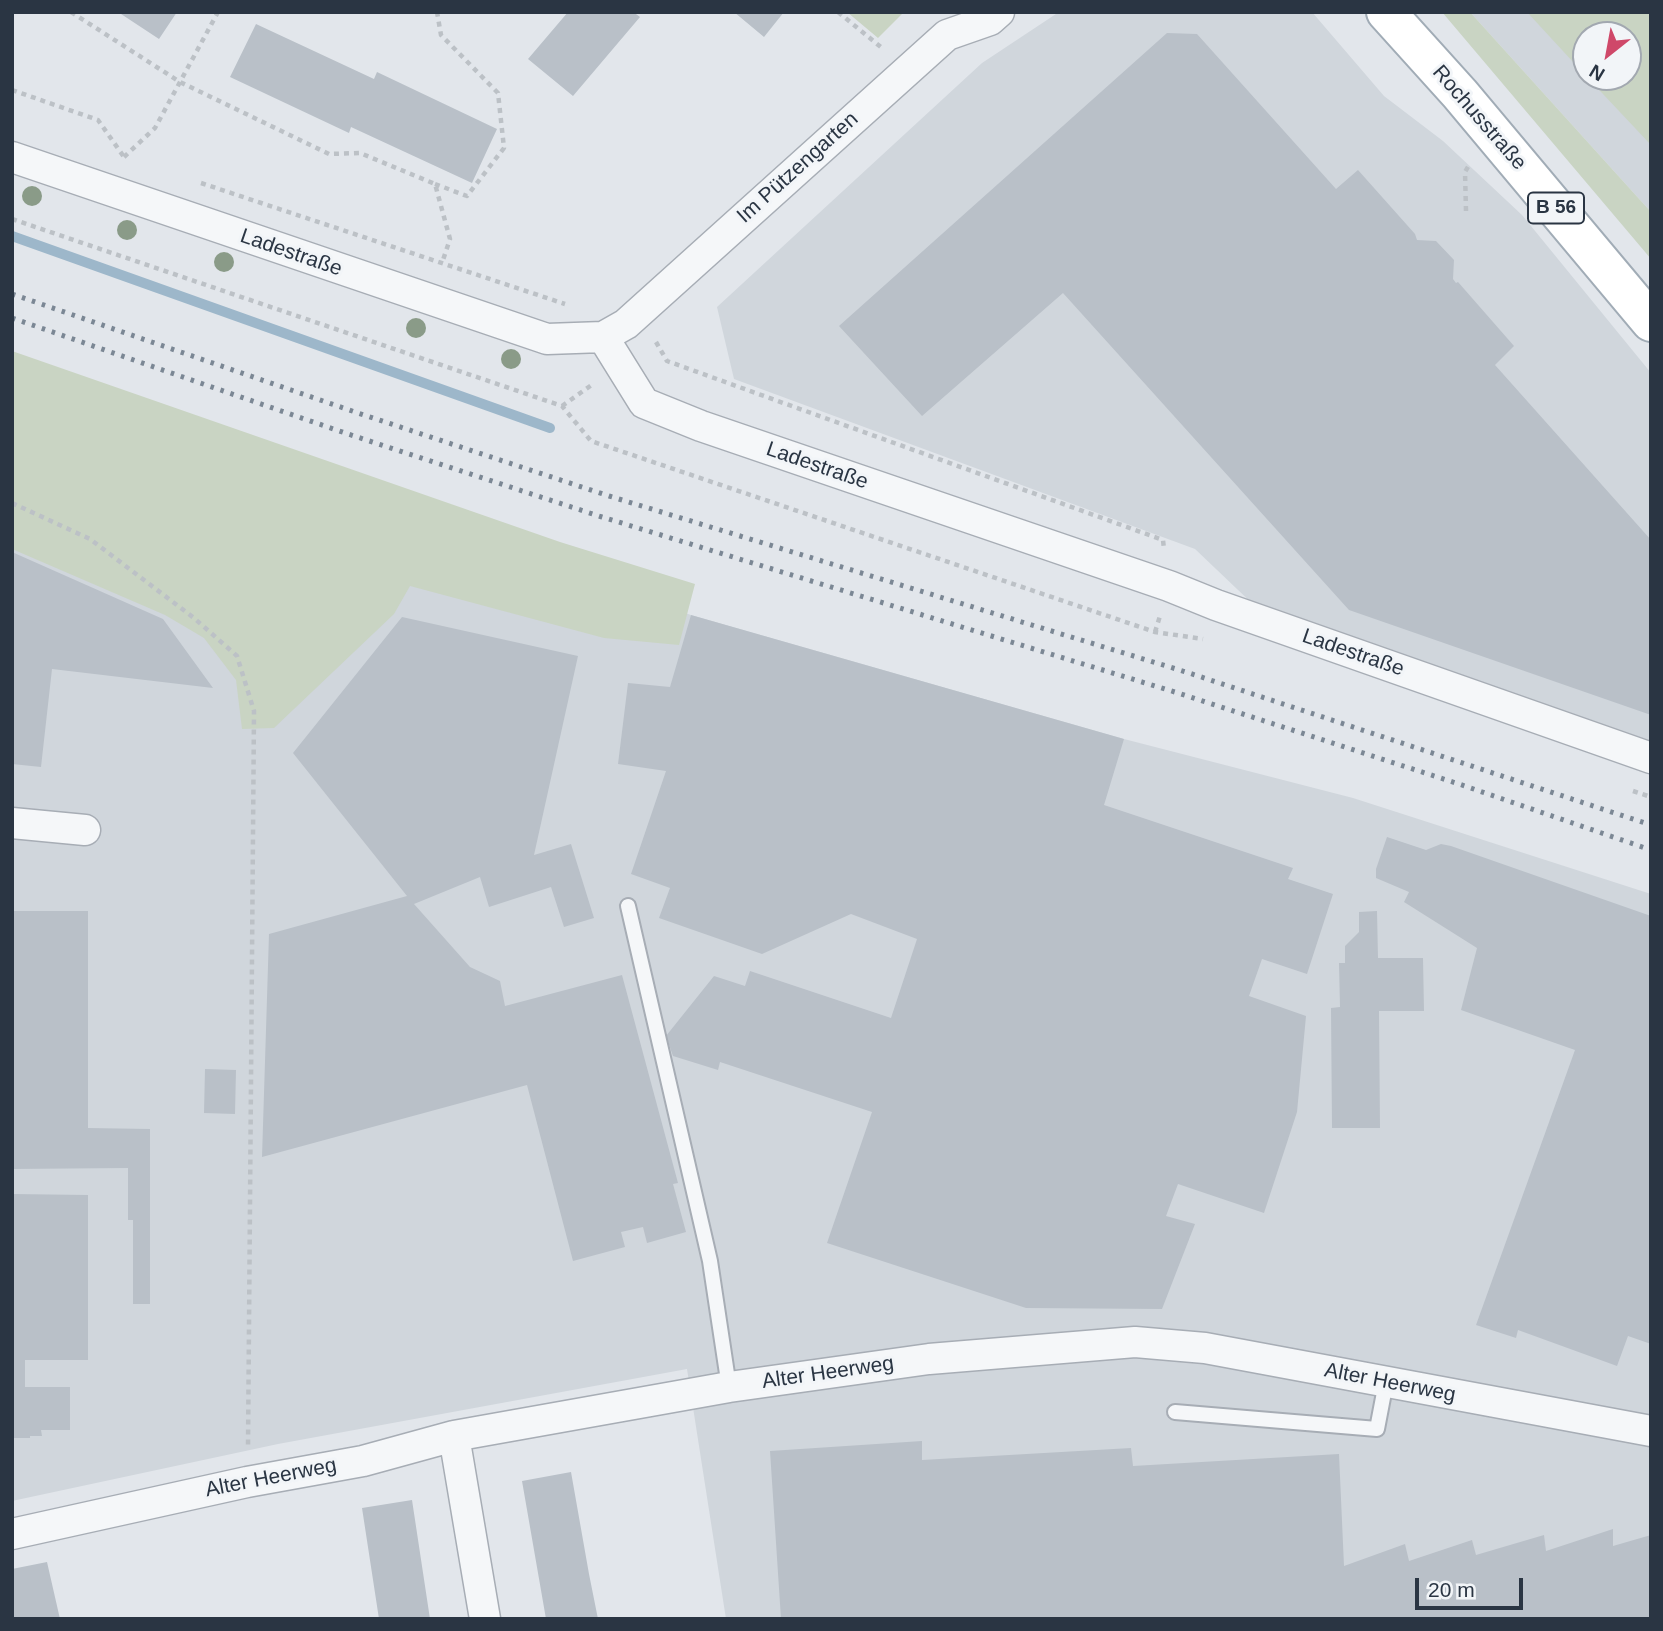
<!DOCTYPE html>
<meta charset="utf-8">
<style>
body{margin:0}
#map{position:relative;width:1663px;height:1631px;overflow:hidden;background:#e2e6eb;font-family:Arial,sans-serif}
canvas{display:block}
.frame{position:absolute;inset:0;border:14px solid #2a3543;pointer-events:none}
.north{position:absolute;left:1572px;top:21px;width:70px;height:70px;box-sizing:border-box;background:#f2f5f8;border:2px solid #a2a8b0;border-radius:50%;rotate:211deg;font-size:19px;font-weight:700;line-height:28px;text-align:center;color:#2a3543}
.north::after{content:'';display:block;margin:auto;width:24px;height:32px;background:#cf4869;clip-path:polygon(50% 0,100% 100%,50% 72%,0 100%)}
.scale{position:absolute;left:1415px;top:1578px;width:108px;height:32px;box-sizing:border-box;border:4px solid #2a3543;border-top:0;padding-left:9px;font-size:21px;line-height:24px;white-space:nowrap;color:#2a3543;-webkit-text-stroke:5px #f2f5f8;paint-order:stroke}
</style>
<div id="map">
<canvas width="1663" height="1631"></canvas>
<div class="frame"></div>
<div class="north">N</div>
<div class="scale">20 m</div>
</div>
<script>
const context = document.querySelector('canvas').getContext('2d');
context.lineJoin = 'round';
function fillPath(path, color) { context.fillStyle = color; context.fill(path, 'evenodd'); }
const toPath = rows => new Path2D(rows.map(r => 'M' + r).join(''));
function stroke(path, color, width, dash) { context.strokeStyle = color; context.lineWidth = width; context.lineCap = dash ? 'butt' : 'round'; context.setLineDash(dash || []); context.stroke(path); }
function drawText(font, color, halo, rows, align = 'center') {
  context.font = font + ' Arial,sans-serif'; context.lineWidth = 6; context.setLineDash([]); context.textBaseline = 'middle'; context.strokeStyle = halo; context.fillStyle = color; for (const [text, x, y, turn = 0] of rows) {
    context.save(); context.translate(x, y); context.rotate((+turn || 0) * Math.PI / 180); context.textAlign = isNaN(turn) ? turn : align; if (halo) context.strokeText(text, 0, 0); context.fillText(text, 0, 0); context.restore();
  }
}
fillPath(toPath([
 [1059,12,1312,12,1384,96,1443,141,1522,215,1651,373,1651,741,1258,609,1195,549,734,379,717,307,982,63],
 [1470,12,1651,12,1651,212],
 [1586,35,1628,35,1628,77,1586,77],
 [12,381,691,615,1124,739,1353,798,1651,894,1651,1619,726,1619,687,1369,278,1444,12,1501]
]), '#d0d6dc');
fillPath(toPath([
 [847,12,904,12,878,38],
 [1442,12,1470,12,1651,212,1651,259],
 [1527,12,1651,12,1651,145,1587,77,1628,77,1628,35,1586,35,1586,76],
 [12,351,560,542,695,584,679,645,604,638,410,586,394,614,274,728,242,729,236,680,204,638,165,615,12,549]
]), '#c9d4c3');
stroke(toPath([
 [12,236,550,428]
]), '#9db7ca', 10);
fillPath(toPath([
 [118,12,177,12,159,39],
 [568,12,637,12,636,14,640,17,573,96,528,59],
 [734,12,784,12,764,37],
 [256,24,374,79,377,72,497,129,472,183,351,127,349,133,230,77],
 [1167,33,1197,34,1336,189,1358,170,1415,234,1417,240,1436,241,1454,260,1453,279,1456,283,1458,282,1514,346,1495,365,1651,540,1651,715,1349,610,1063,293,922,416,839,326],
 [12,552,163,619,213,688,52,669,41,767,12,764],
 [691,615,1124,739,1104,805,1293,868,1288,879,1333,894,1307,974,1262,959,1249,996,1306,1016,1297,1112,1264,1213,1178,1184,1166,1216,1195,1224,1162,1309,1026,1308,827,1243,872,1112,720,1062,718,1070,673,1056,666,1036,714,976,745,986,750,971,891,1018,917,939,851,914,762,954,659,918,670,888,631,874,666,771,618,764,628,683,670,687],
 [402,617,578,656,534,855,571,844,594,918,564,927,551,887,489,907,480,877,414,904,470,967,500,981,505,1006,622,975,678,1183,673,1184,686,1232,647,1243,643,1227,621,1232,625,1247,573,1261,527,1085,262,1157,269,934,407,896,293,753],
 [1387,837,1426,850,1441,844,1451,846,1651,916,1651,1344,1628,1336,1617,1366,1518,1330,1516,1338,1476,1325,1575,1050,1461,1010,1477,948,1404,902,1409,892,1376,878,1376,869],
 [12,911,88,911,88,1128,150,1129,150,1304,133,1304,133,1220,128,1220,128,1168,12,1169],
 [1377,911,1378,958,1423,958,1424,1011,1379,1011,1380,1128,1332,1128,1331,1008,1340,1007,1339,963,1345,963,1345,946,1359,932,1359,912],
 [205,1069,236,1070,235,1114,204,1113],
 [12,1194,88,1195,88,1360,25,1360,25,1387,70,1387,70,1430,41,1430,42,1436,30,1436,30,1438,12,1438],
 [922,1441,922,1460,1131,1448,1133,1466,1339,1454,1344,1566,1405,1544,1409,1561,1472,1540,1476,1555,1544,1535,1546,1551,1613,1529,1613,1546,1651,1535,1651,1619,781,1619,770,1451],
 [571,1472,589,1574,598,1619,546,1619,522,1481],
 [412,1500,430,1619,379,1619,362,1508],
 [47,1562,60,1619,12,1619,12,1599,14,1598,12,1569]
]), '#b9c0c8');
const lane = toPath([
 [628,906,710,1261,729,1387],
 [1175,1412,1377,1429,1386,1382]
]);
const street = toPath([
 [12,157,547,339,603,337,626,324,947,35,990,20,999,12],
 [603,337,644,403,701,426,1169,586,1216,605,1651,758],
 [12,823,85,830],
 [454,1436,485,1619],
 [12,1534,247,1482,363,1461,454,1436,729,1387,929,1359,1135,1342,1205,1348,1651,1431]
]);
const primary = toPath([
 [1386,12,1460,94,1651,322]
]);
stroke(lane, '#a7adb5', 18);
stroke(street, '#a7adb5', 33);
stroke(primary, '#a1acb6', 42);
stroke(toPath([
 [71,12,180,82,329,154,360,153,435,184,450,239,442,263],
 [838,12,882,48],
 [12,90,98,120,124,157,127,158],
 [124,157,155,128,218,12],
 [201,183,565,304],
 [435,184,467,196,504,148,498,93,441,35,437,12],
 [1466,211,1465,172,1469,165],
 [12,219,562,406,591,441,1155,632,1203,639],
 [656,342,667,361,1163,540,1164,549],
 [562,406,593,384],
 [12,503,90,539,194,618,237,656,254,711,248,1449],
 [1155,632,1160,616],
 [1633,791,1651,797]
]), '#bcc1c6', 4.5, [5, 5]);
stroke(lane, '#f5f7f9', 14);
stroke(street, '#f5f7f9', 30);
stroke(primary, '#fff', 38);
stroke(toPath([
 [12,294,358,413,609,496,1186,672,1651,825],
 [12,318,348,434,602,517,1178,693,1459,784,1651,850]
]), '#7b8794', 5, [3.5, 7]);
context.fillStyle = '#8a9b88';
for (const [x, y] of [
 [32,196],
 [127,230],
 [224,262],
 [416,328],
 [511,359]
]) { context.beginPath(); context.arc(x, y, 10, 0, 2 * Math.PI); context.fill(); }
for (const [x, y, w] of [
 [1556,208,56]
]) { const box = new Path2D(); box.roundRect(x - w / 2, y - 15.5, w, 31, 5); context.fillStyle = '#f2f5f8'; context.fill(box); stroke(box, '#2a3543', 2); }
drawText('bold 19px', '#2a3543', null, [
 ["B 56",1556,208]
]);
drawText('21px', '#2a3543', '#f2f5f8', [
 ["Rochusstraße",1479,118,49],
 ["Im Pützengarten",798,168,-42],
 ["Ladestraße",291,253,19],
 ["Ladestraße",817,466,19],
 ["Ladestraße",1353,653,19],
 ["Alter Heerweg",828,1373,-8],
 ["Alter Heerweg",1390,1383,11],
 ["Alter Heerweg",271,1478,-11]
]);
</script>
